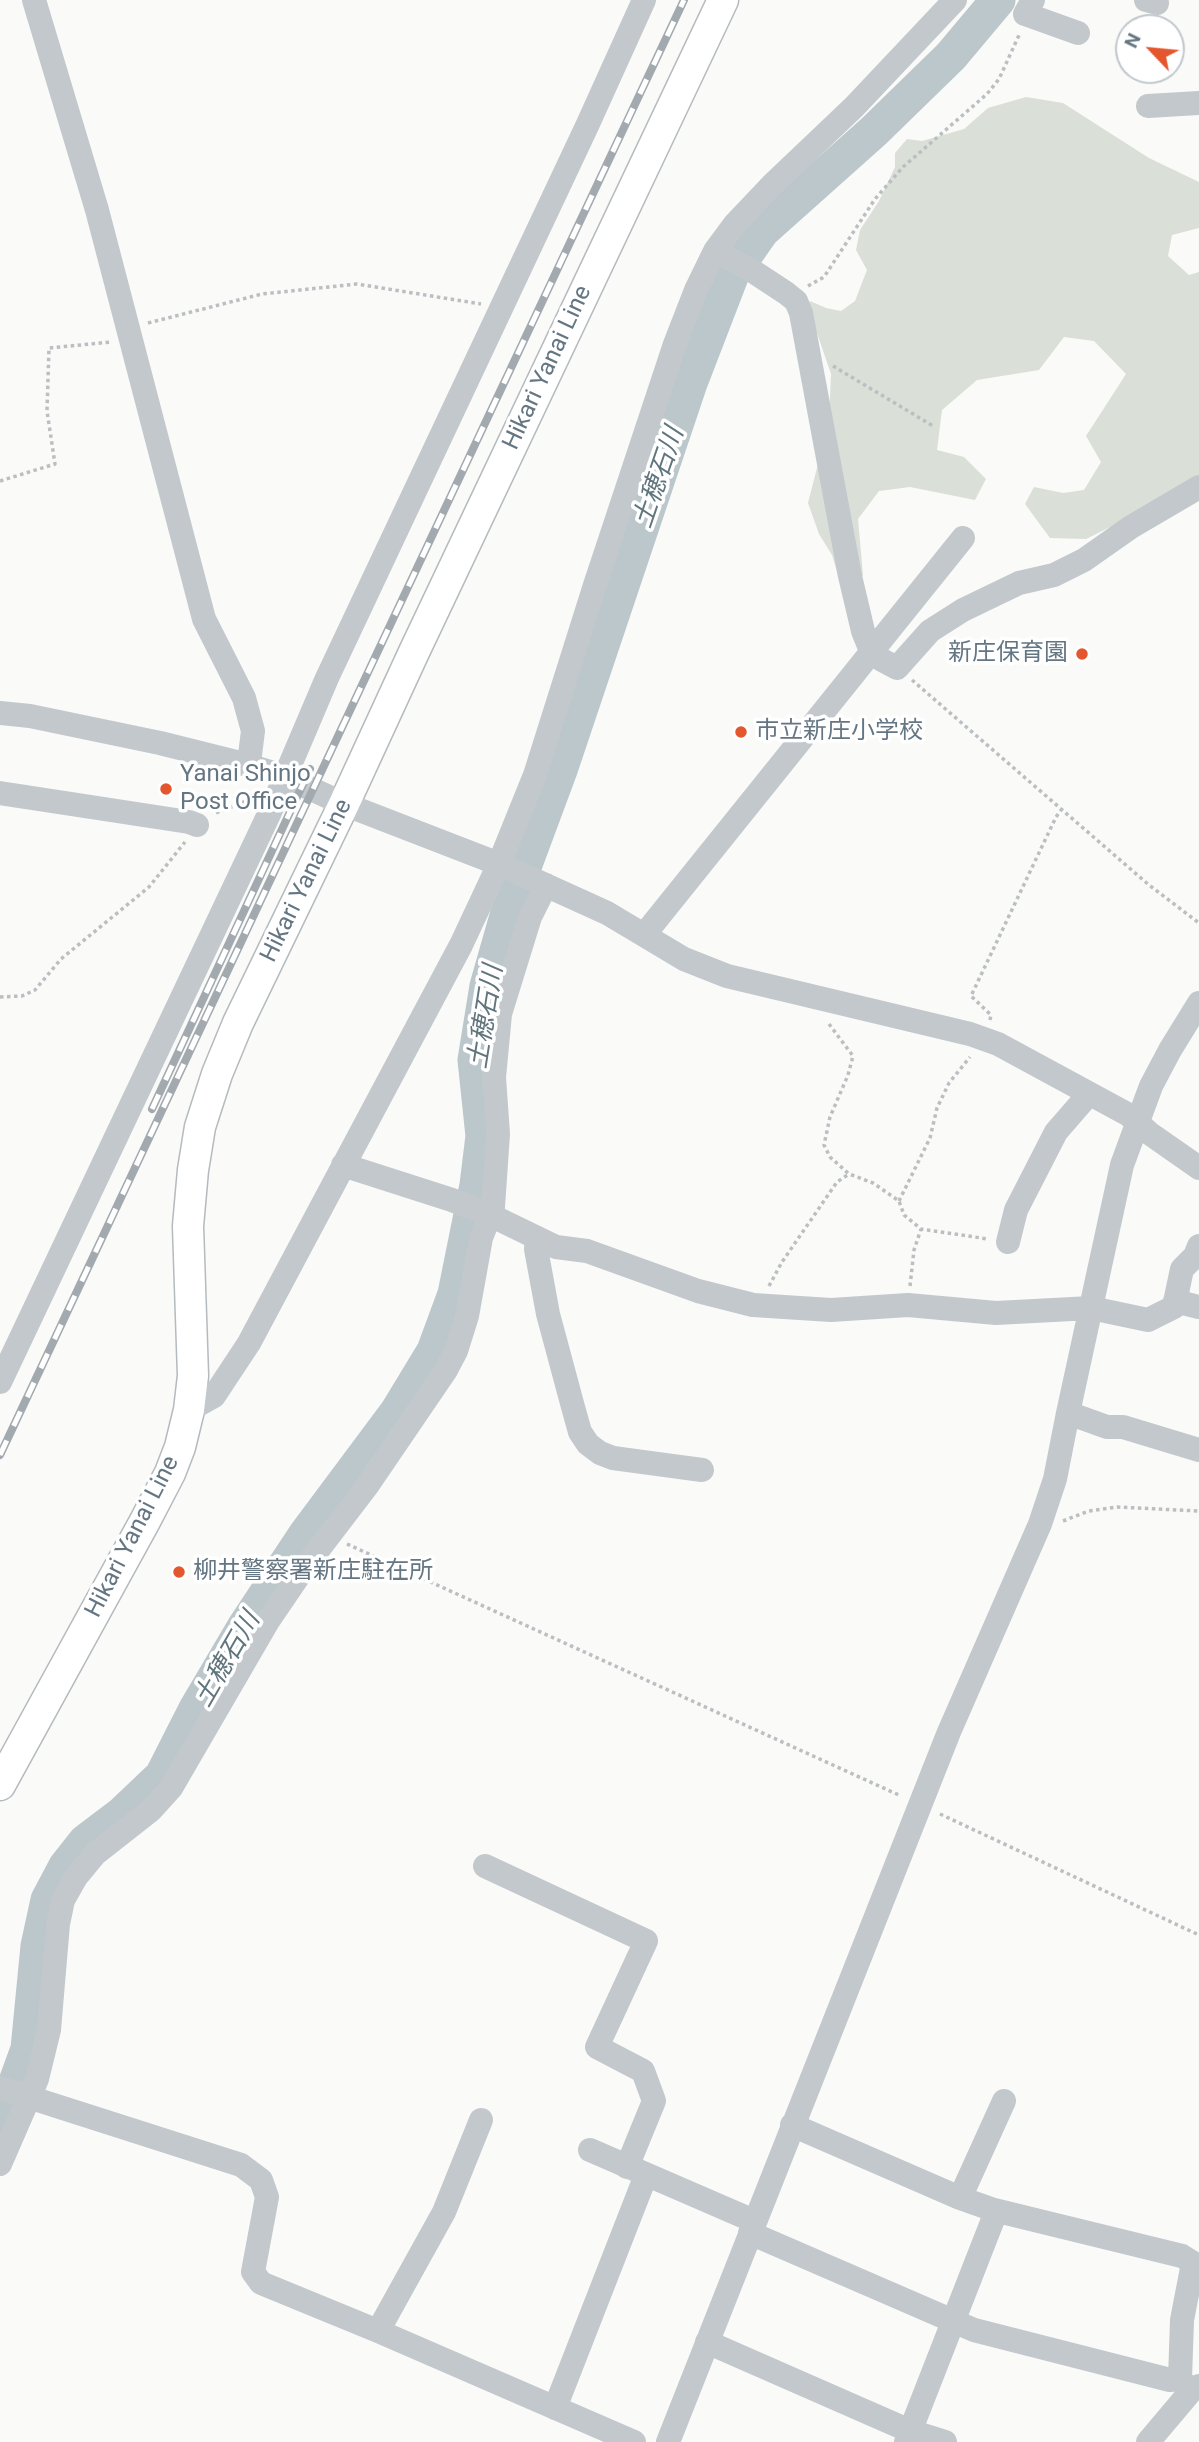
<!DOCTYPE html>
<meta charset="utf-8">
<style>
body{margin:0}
#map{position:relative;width:1199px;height:2442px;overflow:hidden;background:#fafaf8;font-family:Roboto,sans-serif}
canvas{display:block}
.north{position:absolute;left:1115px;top:14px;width:70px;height:70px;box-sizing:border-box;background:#fff;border:2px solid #c1c8cd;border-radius:50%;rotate:296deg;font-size:19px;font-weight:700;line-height:28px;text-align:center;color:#657683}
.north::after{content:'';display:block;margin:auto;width:24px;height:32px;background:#e4572e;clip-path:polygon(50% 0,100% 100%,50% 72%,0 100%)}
</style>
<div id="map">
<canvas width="1199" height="2442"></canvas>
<div class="north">N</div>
</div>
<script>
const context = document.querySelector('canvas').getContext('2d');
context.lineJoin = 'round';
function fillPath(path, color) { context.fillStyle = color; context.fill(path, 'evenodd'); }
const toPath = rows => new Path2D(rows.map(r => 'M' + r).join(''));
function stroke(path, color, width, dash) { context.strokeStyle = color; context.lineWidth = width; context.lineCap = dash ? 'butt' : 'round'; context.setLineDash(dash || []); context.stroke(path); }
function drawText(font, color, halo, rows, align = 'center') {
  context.font = font + ' Roboto,"Noto Sans JP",sans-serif'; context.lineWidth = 7; context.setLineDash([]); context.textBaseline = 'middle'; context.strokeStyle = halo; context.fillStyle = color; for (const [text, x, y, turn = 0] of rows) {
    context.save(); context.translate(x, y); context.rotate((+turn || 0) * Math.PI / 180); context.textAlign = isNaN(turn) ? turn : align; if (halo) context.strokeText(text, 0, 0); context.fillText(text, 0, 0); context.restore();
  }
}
fillPath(toPath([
 [1026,97,1063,103,1149,158,1199,182,1199,228,1172,235,1168,256,1189,275,1199,272,1199,479,1169,498,1086,539,1050,538,1025,504,1034,487,1063,493,1084,490,1101,462,1086,436,1126,374,1094,341,1064,337,1039,370,977,380,942,410,937,450,964,457,986,479,975,500,910,487,879,491,858,519,863,575,850,593,840,582,832,555,819,534,808,503,829,421,831,374,817,333,802,312,810,301,826,308,841,311,855,301,867,270,856,250,860,230,879,201,895,167,895,153,907,139,922,141,964,129,988,108]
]), '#dadfd7');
stroke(toPath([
 [0,2126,28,2049,38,1946,48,1900,66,1866,85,1842,122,1814,162,1776,196,1709,245,1626,306,1534,397,1412,434,1351,455,1294,477,1185,483,1136,475,1060,487,986,511,902,560,770,690,383,732,274,762,231,874,131,951,56,998,0]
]), '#bbc7cb', 35);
const major = toPath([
 [0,1785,145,1521,170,1473,180,1447,189,1410,193,1376,188,1226,193,1170,200,1127,217,1074,238,1023,344,804,414,652,723,0]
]);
stroke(major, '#b5babe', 33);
stroke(toPath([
 [808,286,824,277,875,199,903,167,987,94,999,79,1020,33],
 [148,323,262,294,357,284,481,304],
 [833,366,933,426],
 [0,481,55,464,47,411,49,348,111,342],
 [912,680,1149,885,1199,923],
 [216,813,251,799],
 [0,997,22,996,35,990,61,959,149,887,185,842],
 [990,1020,991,1015,971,996,1056,817,1062,809],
 [829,1024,853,1056,848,1075,830,1117,824,1145,830,1157,849,1174,873,1183,899,1201,904,1215,921,1229,988,1239],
 [899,1201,930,1138,937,1108,949,1083,970,1057],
 [769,1286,782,1262,837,1182,849,1174],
 [910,1286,914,1250,921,1229],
 [1063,1521,1089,1511,1117,1507,1199,1511],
 [347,1544,901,1796],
 [940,1814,1199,1935]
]), '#bbbfc2', 3.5, [3.5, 3.5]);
stroke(toPath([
 [34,0,97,210,204,619,244,698,253,731,250,755,244,764],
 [1033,0,1025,14,1078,33],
 [1146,0,1157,3],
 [1148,106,1199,103],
 [715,251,751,270,786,293,796,301,801,313,850,576,863,631,871,651,882,660,897,668,930,631,963,610,1019,583,1054,575,1084,560,1131,527,1199,487],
 [0,713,30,716,160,743,244,764,283,776,344,804,499,864,607,913,684,959,727,976,970,1034,998,1044,1129,1115,1149,1133,1199,1168],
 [0,793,189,822,197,825],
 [644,935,963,538],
 [343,1165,452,1200,490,1215,556,1247,587,1251,698,1291,753,1305,831,1310,908,1305,996,1313,1091,1308,1148,1320,1174,1307,1182,1269,1195,1256,1199,1246],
 [537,1239,536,1249,548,1314,573,1407,580,1432,588,1444,600,1453,613,1458,702,1470],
 [1008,1242,1016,1210,1056,1132,1089,1094],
 [1175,1301,1199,1307],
 [0,1382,270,812,327,678,587,126,644,0],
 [189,1410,214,1396,249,1343,461,945,499,864,535,775,595,585,675,344,696,290,715,251,735,224,772,185,854,107,955,0],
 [1068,1413,1107,1427,1123,1427,1199,1450],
 [485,1866,646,1941,597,2047,643,2071,654,2101,627,2167],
 [0,2088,241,2165,261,2180,267,2197,253,2272,261,2283,378,2331,634,2442],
 [792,2125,960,2198,994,2210,1182,2256,1193,2263,1182,2320,1180,2379,1191,2391],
 [590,2150,754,2221],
 [0,2164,37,2079,49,2030,58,1924,63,1900,76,1877,95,1854,151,1810,171,1788,268,1621,302,1571,367,1486,446,1370,456,1351,467,1316,481,1238,493,1207,498,1134,494,1077,500,1014,530,917,546,885],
 [960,2198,1004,2101],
 [750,2233,974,2330,1170,2380,1180,2379],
 [378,2331,444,2212,481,2120],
 [707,2342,910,2431,945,2442],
 [555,2408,646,2175],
 [668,2442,949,1732,1040,1524,1055,1479,1068,1413,1122,1165,1151,1086,1170,1050,1199,1003],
 [906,2442,992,2222,994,2210],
 [1148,2442,1191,2391,1199,2386]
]), '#c3c8cc', 24);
stroke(major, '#fff', 30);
const rail = toPath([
 [152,1109,310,769],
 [0,1455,684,0]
]);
stroke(rail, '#a2aab0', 8);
stroke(rail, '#fff', 5, [16]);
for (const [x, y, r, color] of [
 [1082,654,7,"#e4572e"],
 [741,732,7,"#e4572e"],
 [166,789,7,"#e4572e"],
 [179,1572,7,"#e4572e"]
]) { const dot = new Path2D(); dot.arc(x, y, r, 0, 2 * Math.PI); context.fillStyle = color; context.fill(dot); stroke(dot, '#fff', 2.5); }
drawText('24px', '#657683', '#fff', [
 ["Hikari Yanai Line",548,368,-65],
 ["Hikari Yanai Line",307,881,-64],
 ["Hikari Yanai Line",133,1537,-63]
]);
drawText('24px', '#657683', '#fff', [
 ["新庄保育園",1068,654,"right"],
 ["市立新庄小学校",755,732],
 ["Yanai Shinjo",180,775],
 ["Post Office",180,803],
 ["柳井警察署新庄駐在所",193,1572]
], 'left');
drawText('italic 26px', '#60757c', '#fff', [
 ["土穂石川",660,478,-71],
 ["土穂石川",487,1017,-81],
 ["土穂石川",228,1660,-60]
]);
</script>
